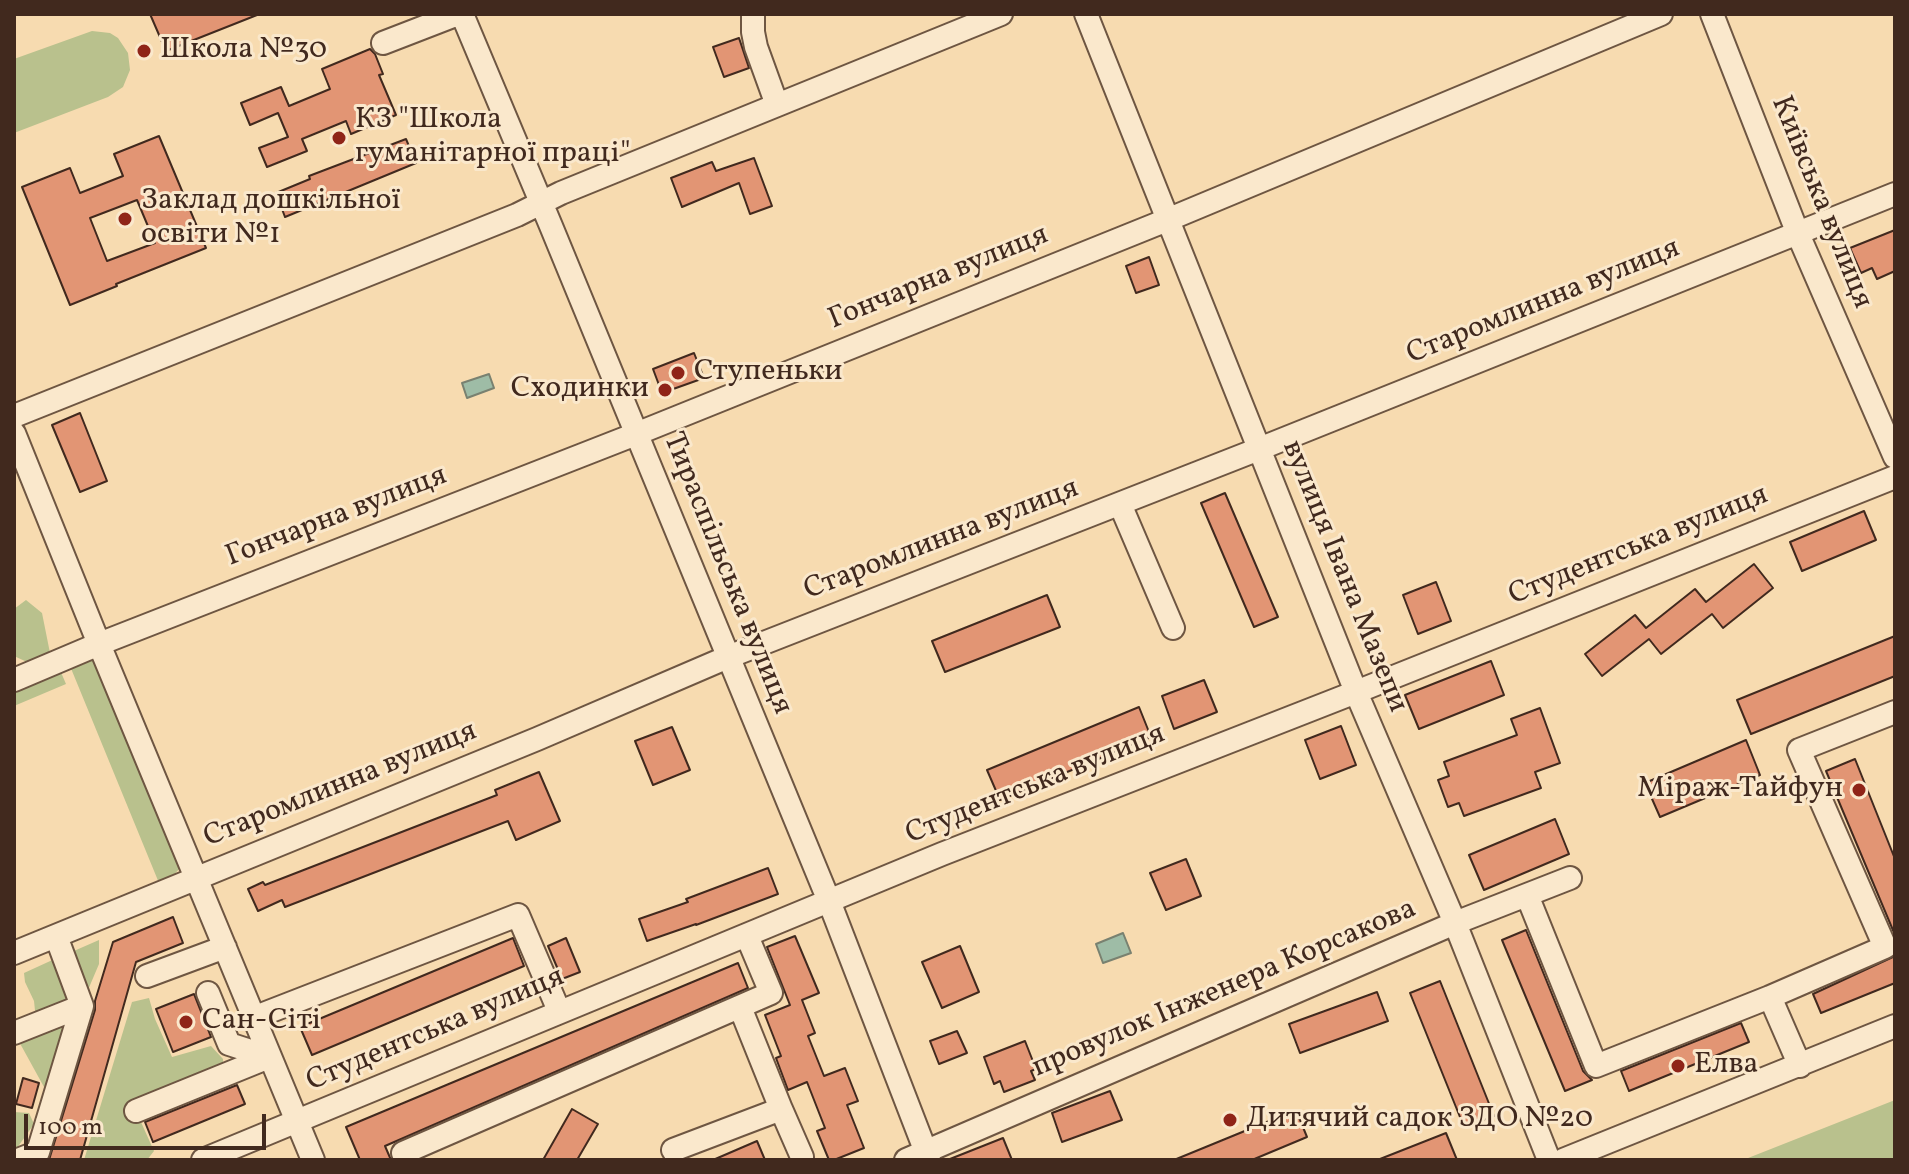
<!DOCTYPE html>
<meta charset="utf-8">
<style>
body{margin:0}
#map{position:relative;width:1909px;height:1174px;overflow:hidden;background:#f7dbb0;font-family:Vollkorn,serif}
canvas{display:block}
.frame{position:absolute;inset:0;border:16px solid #41291e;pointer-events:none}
.scale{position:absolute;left:24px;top:1114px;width:242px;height:36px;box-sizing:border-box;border:4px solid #41291e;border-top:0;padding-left:10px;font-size:24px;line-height:28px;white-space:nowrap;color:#41291e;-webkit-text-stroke:6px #fae8cc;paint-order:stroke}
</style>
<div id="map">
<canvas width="1909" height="1174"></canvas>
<div class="frame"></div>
<div class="scale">100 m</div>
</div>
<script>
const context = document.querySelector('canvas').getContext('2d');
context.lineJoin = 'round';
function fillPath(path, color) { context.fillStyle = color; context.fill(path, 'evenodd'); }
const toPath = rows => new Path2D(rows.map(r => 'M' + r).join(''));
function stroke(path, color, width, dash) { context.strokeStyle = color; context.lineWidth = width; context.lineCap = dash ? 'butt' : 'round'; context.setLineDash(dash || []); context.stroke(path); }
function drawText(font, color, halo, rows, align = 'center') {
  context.font = font + ' Vollkorn,serif'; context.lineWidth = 6; context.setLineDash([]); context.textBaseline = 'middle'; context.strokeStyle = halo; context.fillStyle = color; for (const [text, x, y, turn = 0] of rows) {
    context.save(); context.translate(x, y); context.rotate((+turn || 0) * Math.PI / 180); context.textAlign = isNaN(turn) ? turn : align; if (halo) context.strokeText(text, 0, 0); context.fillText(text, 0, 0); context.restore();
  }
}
fillPath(toPath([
 [92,31,110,33,118,38,128,53,130,70,123,87,108,97,14,133,14,59],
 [26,600,42,613,50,653,27,662,14,656,14,609],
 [95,658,181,862,179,869,173,876,159,883,70,666],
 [60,670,66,684,14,706,14,690],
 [99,940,99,964,85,997,67,954],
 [59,957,73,1000,36,1020,34,1001,25,982,24,973],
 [149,998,155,1019,172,1057,211,1046,223,1059,223,1072,136,1111,154,1151,147,1160,84,1160,132,1002],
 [61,1019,69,1033,53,1077,44,1087,17,1038],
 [1895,1100,1895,1160,1743,1160],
 [14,1112,29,1113,34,1124,17,1148,14,1148]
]), '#b9c18d');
const water = toPath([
 [489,374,494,388,467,398,462,383,489,374],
 [1123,933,1131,953,1103,963,1096,944,1123,933]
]);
fillPath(water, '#9ebca6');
stroke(water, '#798170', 2);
const building = toPath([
 [150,14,257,14,257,15,166,51,150,14],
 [739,38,749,68,724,77,713,47,739,38],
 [370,49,375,54,383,74,379,75,396,115,351,134,346,121,302,139,307,151,267,167,259,148,288,137,278,113,250,125,241,103,281,87,289,106,330,89,322,69,370,49],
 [159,136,206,248,116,284,117,286,70,305,22,187,70,168,80,193,123,176,114,154,159,136],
 [137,200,155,243,107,261,90,218,137,200],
 [406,139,416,163,285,217,276,193,310,179,309,176,406,139],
 [754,158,772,206,750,214,739,183,682,207,671,178,712,162,716,171,754,158],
 [1895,230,1895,271,1877,279,1872,268,1861,273,1850,248,1895,230],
 [1149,257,1159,285,1136,293,1126,266,1149,257],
 [694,353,704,378,662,393,653,369,694,353],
 [80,413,107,481,80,492,52,425,80,413],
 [1225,493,1278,617,1254,627,1201,503,1225,493],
 [1864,511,1876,540,1802,571,1790,542,1864,511],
 [1754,564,1773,588,1723,628,1712,614,1661,654,1649,639,1602,676,1585,654,1635,615,1646,628,1695,589,1706,602,1754,564],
 [1436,582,1451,621,1418,634,1403,595,1436,582],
 [1047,595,1060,627,945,672,932,641,1047,595],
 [1895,636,1895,676,1751,734,1737,700,1895,636],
 [1491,661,1504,695,1419,729,1405,695,1491,661],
 [1204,680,1217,712,1174,729,1162,696,1204,680],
 [1139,707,1151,737,1000,800,987,770,1139,707],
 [1540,708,1560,763,1535,772,1541,788,1464,816,1459,803,1448,807,1438,780,1449,776,1444,762,1517,735,1511,719,1540,708],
 [1341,726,1356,765,1320,779,1305,740,1341,726],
 [672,727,690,770,653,785,635,741,672,727],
 [1746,740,1760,775,1660,817,1645,783,1746,740],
 [1855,759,1895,859,1895,935,1826,771,1855,759],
 [539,772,560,821,516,840,508,821,285,907,282,900,258,911,248,889,263,882,265,885,497,795,495,790,539,772],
 [1555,819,1569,854,1484,890,1469,855,1555,819],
 [1186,859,1201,896,1166,910,1150,873,1186,859],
 [768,868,778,894,696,925,696,924,647,941,639,919,688,902,686,899,768,868],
 [173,917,183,943,136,962,80,1160,49,1160,95,1010,95,1001,113,942,173,917],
 [1526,930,1583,1071,1592,1080,1565,1091,1502,940,1526,930],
 [795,936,819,993,802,1000,815,1033,808,1036,824,1076,845,1068,858,1101,847,1105,864,1148,834,1160,829,1160,817,1131,825,1128,807,1082,788,1090,776,1058,781,1056,765,1015,790,1005,767,947,795,936],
 [513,938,524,966,312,1055,300,1027,513,938],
 [566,938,580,972,562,979,548,946,566,938],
 [960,946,979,992,942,1008,922,962,960,946],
 [1895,956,1895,983,1821,1013,1813,994,1895,956],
 [738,963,748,988,385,1146,391,1160,360,1160,346,1127,738,963],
 [1440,981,1494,1116,1464,1127,1410,993,1440,981],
 [1377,992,1388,1021,1300,1053,1289,1024,1377,992],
 [194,994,211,1037,173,1052,156,1009,194,994],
 [1741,1023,1749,1042,1629,1091,1621,1071,1741,1023],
 [957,1031,967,1053,939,1064,930,1041,957,1031],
 [1025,1041,1036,1069,1031,1071,1035,1080,1004,1092,1000,1081,994,1084,984,1057,1025,1041],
 [23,1078,39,1083,32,1108,16,1104,23,1078],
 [237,1085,245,1104,153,1142,145,1122,237,1085],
 [1110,1091,1122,1120,1062,1142,1052,1113,1110,1091],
 [572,1109,598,1124,577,1160,543,1160,572,1109],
 [1296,1110,1307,1137,1252,1160,1174,1160,1296,1110],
 [1446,1133,1457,1160,1380,1160,1380,1159,1446,1133],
 [1003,1138,1012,1160,950,1160,950,1159,1003,1138],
 [757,1141,765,1160,713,1160,757,1141]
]);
fillPath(building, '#e29574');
stroke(building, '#41291e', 2);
const minor = toPath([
 [462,14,551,226,829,901,929,1160],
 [753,14,753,32,756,47,777,105],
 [1086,14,1356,692,1455,923,1549,1160],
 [1712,14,1798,234,1895,457],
 [383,43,458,14],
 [14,416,517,215,561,193,1001,14],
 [14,433,99,644,313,1160],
 [1120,504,1173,628],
 [14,680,99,644,636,434,1167,220,1661,14],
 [1527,895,1596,1066,1770,997],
 [14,953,537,739,728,657,1259,449,1895,194],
 [147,976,225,947],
 [208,993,229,1044,269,1057],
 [253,1018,518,915,559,1011],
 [14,1033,82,1006],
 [1800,1066,1770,997,1885,947,1799,750,1895,712],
 [781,1109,802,1157],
 [136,1111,269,1057],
 [673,1150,781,1109,740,1007],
 [18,1160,38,1152,82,1006,56,936],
 [203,1160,942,854,1356,692,1895,477],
 [406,1160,403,1153,771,993,747,936],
 [906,1160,1455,923,1570,878],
 [1563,1160,1895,1026]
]);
stroke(minor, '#6e5642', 26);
stroke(minor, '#fae8cc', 22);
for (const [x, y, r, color] of [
 [144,51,8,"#8f2418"],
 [339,138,8,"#8f2418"],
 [125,219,8,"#8f2418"],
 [678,373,8,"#8f2418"],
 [665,390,8,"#8f2418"],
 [1859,790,8,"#8f2418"],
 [186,1022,8,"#8f2418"],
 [1678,1066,8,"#8f2418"],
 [1230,1120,8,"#8f2418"]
]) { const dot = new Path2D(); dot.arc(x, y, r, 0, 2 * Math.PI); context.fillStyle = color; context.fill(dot); stroke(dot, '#fae8cc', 3); }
drawText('30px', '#41291e', '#fae8cc', [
 ["Школа №30",160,51],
 ["КЗ \"Школа",355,121],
 ["гуманітарної праці\"",355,155],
 ["Заклад дошкільної",141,202],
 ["освіти №1",141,236],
 ["Ступеньки",694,373],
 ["Сходинки",649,390,"right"],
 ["Міраж-Тайфун",1843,790,"right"],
 ["Сан-Сіті",202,1022],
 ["Елва",1694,1066],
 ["Дитячий садок ЗДО №20",1246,1120]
], 'left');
drawText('30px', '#41291e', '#fae8cc', [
 ["Київська вулиця",1820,203,68],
 ["Гончарна вулиця",939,279,-22],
 ["Старомлинна вулиця",1544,303,-22],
 ["Гончарна вулиця",337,518,-21],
 ["Старомлинна вулиця",942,541,-21],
 ["Студентська вулиця",1639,547,-22],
 ["Тираспільська вулиця",726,574,68],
 ["вулиця Івана Мазепи",1343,577,68],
 ["Старомлинна вулиця",341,786,-22],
 ["Студентська вулиця",1036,786,-22],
 ["провулок Інженера Корсакова",1225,990,-23],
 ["Студентська вулиця",436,1031,-23]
]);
</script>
